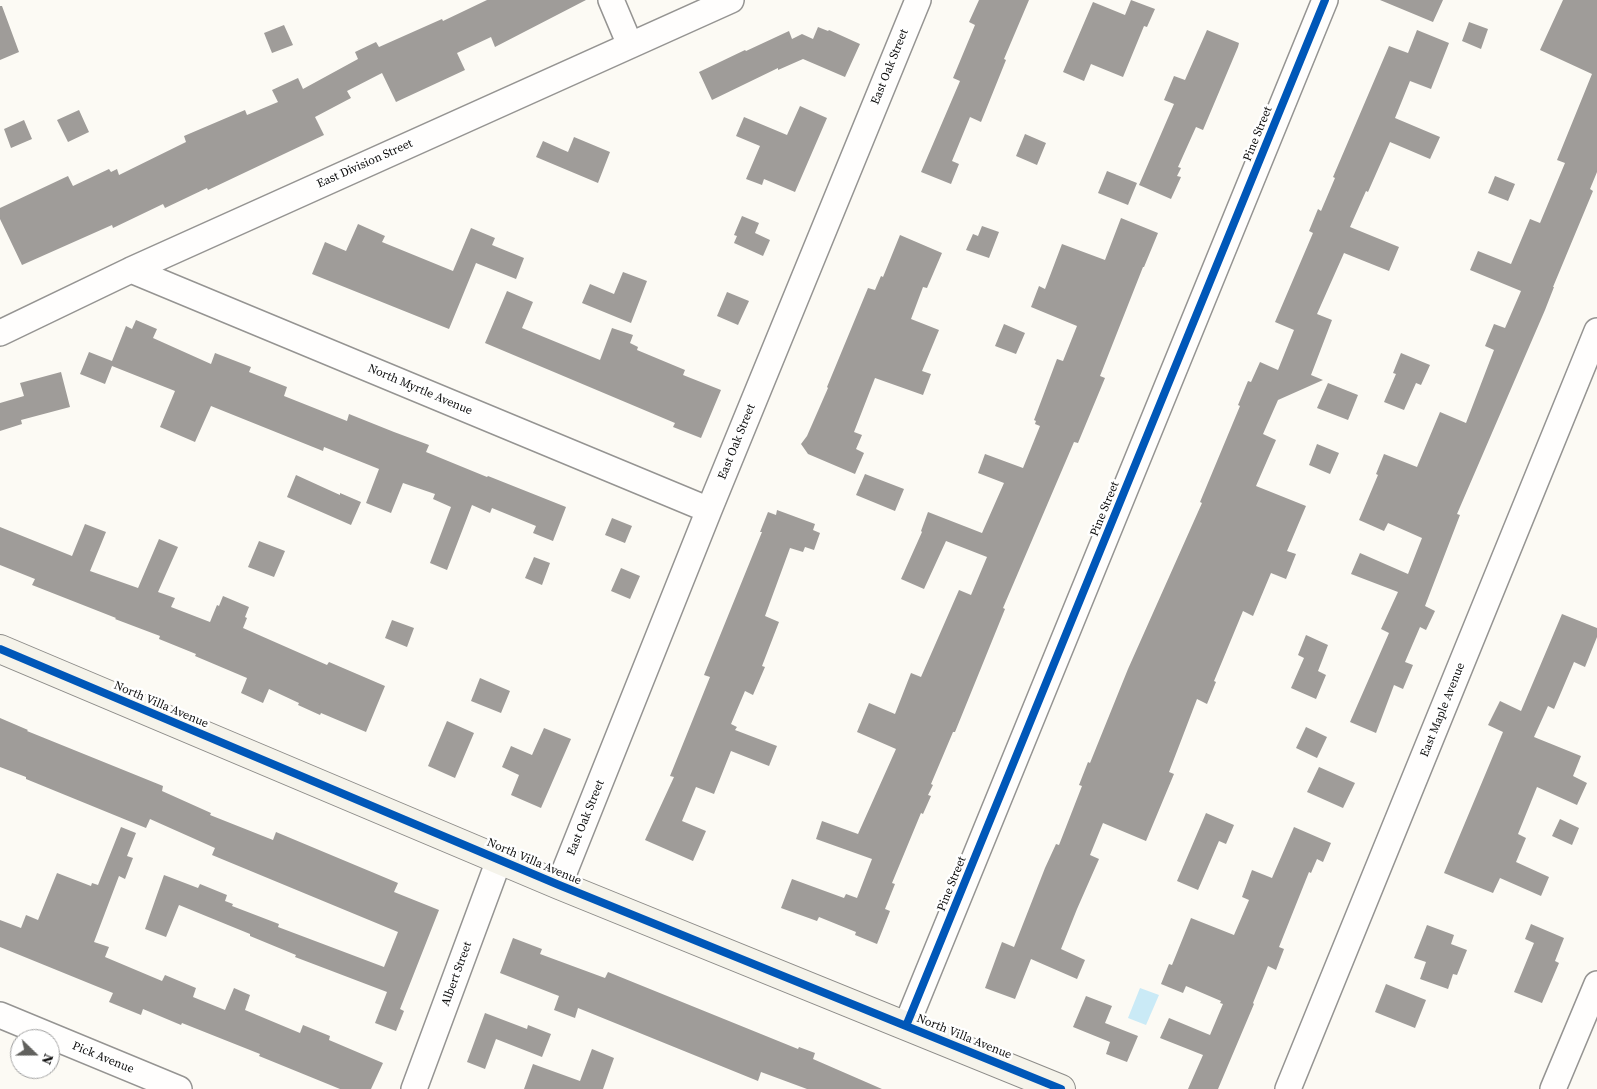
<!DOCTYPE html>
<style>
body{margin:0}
#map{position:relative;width:1597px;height:1089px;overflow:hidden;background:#fcfaf4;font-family:"Source Serif 4",serif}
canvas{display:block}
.north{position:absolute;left:10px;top:1029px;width:50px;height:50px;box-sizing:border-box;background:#fff;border:1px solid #9f9f9f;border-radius:50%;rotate:112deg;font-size:14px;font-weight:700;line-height:20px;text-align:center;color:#0e0e0e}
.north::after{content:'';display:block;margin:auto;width:18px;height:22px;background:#61615e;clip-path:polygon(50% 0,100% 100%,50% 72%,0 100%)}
</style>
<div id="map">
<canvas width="1597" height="1089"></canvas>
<div class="north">N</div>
</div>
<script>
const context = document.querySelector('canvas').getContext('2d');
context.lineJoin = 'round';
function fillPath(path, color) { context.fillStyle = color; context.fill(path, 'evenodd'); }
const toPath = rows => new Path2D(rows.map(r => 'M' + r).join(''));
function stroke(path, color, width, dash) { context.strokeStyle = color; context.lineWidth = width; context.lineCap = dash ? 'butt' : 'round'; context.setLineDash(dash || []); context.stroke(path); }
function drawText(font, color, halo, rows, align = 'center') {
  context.font = font + ' "Source Serif 4",serif'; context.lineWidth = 5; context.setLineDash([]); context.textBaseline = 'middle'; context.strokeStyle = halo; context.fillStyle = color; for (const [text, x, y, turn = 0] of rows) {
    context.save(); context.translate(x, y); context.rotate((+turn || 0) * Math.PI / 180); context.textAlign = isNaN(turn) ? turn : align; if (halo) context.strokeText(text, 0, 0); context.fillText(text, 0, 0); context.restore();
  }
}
fillPath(toPath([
 [1140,988,1159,995,1146,1025,1128,1018]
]), '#caeaf6');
fillPath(toPath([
 [487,0,586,0,495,47,491,37,457,53,465,70,396,102,382,73,347,91,351,98,315,117,324,135,208,190,207,188,165,208,163,204,113,228,112,225,22,265,0,219,0,208,68,176,73,186,109,169,111,172,117,169,119,175,186,142,184,136,245,110,247,115,278,102,272,90,298,78,303,89,358,59,355,52,376,42,379,47,442,19,443,21],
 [979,0,1029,0,1004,59,1006,60,981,122,970,117,952,161,959,164,951,184,921,172,960,81,953,78,975,25,969,22],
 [1131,0,1155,9,1147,27,1144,26,1123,77,1091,64,1084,81,1063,72,1093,2,1125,15],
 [1380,0,1443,0,1433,22],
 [1563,0,1597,0,1597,172,1590,189,1593,191,1553,287,1554,287,1545,310,1457,514,1460,515,1425,606,1435,611,1426,630,1420,627,1405,662,1413,665,1403,689,1394,685,1376,733,1350,722,1389,633,1381,629,1398,592,1351,574,1360,553,1408,574,1422,538,1388,523,1384,531,1359,520,1378,475,1376,474,1384,454,1417,467,1440,412,1466,423,1494,350,1485,346,1494,324,1505,328,1521,291,1470,270,1478,251,1511,264,1530,219,1540,223,1565,163,1557,160,1592,74,1540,50],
 [0,6,2,6,19,52,0,60],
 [1469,22,1488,29,1481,49,1462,41],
 [284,25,293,45,272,53,264,33],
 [818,27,828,31,829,30,860,44,845,77,803,59,778,70,778,68,712,100,699,72,745,50,746,51,789,31,792,39,802,34,813,39],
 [1207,30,1239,43,1238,47,1203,130,1196,127,1178,167,1181,168,1177,176,1181,177,1171,199,1139,185,1174,104,1164,100,1174,76,1185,80],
 [1417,30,1449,43,1431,89,1410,81,1395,118,1440,137,1430,159,1390,142,1368,192,1366,191,1350,227,1399,247,1389,271,1344,253,1317,314,1332,320,1311,375,1323,380,1278,400,1263,434,1276,440,1256,486,1306,506,1287,551,1296,554,1286,579,1271,573,1253,616,1243,611,1214,681,1216,682,1207,704,1197,699,1169,772,1174,774,1146,841,1103,823,1090,855,1099,859,1077,909,1061,949,1085,960,1077,979,1031,959,1015,999,985,988,1002,942,1014,947,1045,868,1056,844,1059,845,1082,786,1079,785,1088,762,1090,763,1128,669,1202,503,1200,502,1240,406,1238,405,1248,381,1251,382,1260,362,1278,370,1294,330,1275,322,1313,233,1309,231,1318,209,1321,211,1335,178,1333,177,1389,46,1408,53],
 [800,106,827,118,795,192,764,179,762,185,746,179,760,146,736,136,744,117,787,135],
 [79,110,89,132,68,142,57,120],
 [24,120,32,139,11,148,4,129],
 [1025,134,1046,143,1037,165,1016,156],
 [574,137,610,152,598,183,536,157,543,141,568,152],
 [1107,171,1137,183,1128,205,1098,193],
 [1495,176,1515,184,1508,201,1488,193],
 [742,216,759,223,755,233,770,240,763,256,734,243,737,236,734,235],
 [1121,218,1158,233,1144,267,1143,267,1100,376,1105,378,1078,443,1074,442,1003,608,1005,609,955,732,953,732,931,784,933,785,928,795,931,796,923,814,921,813,892,883,895,884,885,909,890,911,877,944,855,935,856,932,819,917,817,921,781,908,792,879,844,898,846,894,857,898,872,859,816,839,822,821,858,834,896,749,857,732,869,703,895,714,911,673,921,677,959,590,971,595,987,557,946,541,924,589,901,579,922,532,921,531,928,512,982,533,1004,483,978,473,985,454,1023,468,1040,426,1035,424,1036,421,1034,420,1057,359,1063,361,1077,326,1031,307,1039,286,1045,289,1062,244,1105,260],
 [358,224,385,236,382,242,453,271,471,228,495,238,492,245,524,258,516,279,476,263,449,329,312,274,325,242,346,251],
 [982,226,999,232,989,258,966,250,973,234,978,236],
 [900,235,942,253,927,288,923,287,911,319,939,330,922,371,931,374,923,395,875,378,854,432,862,435,856,449,864,453,855,474,808,454,801,444,807,436,828,388,827,387,868,288,875,290,881,276,883,277],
 [623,272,647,281,631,323,582,303,590,284,614,294],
 [507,291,533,302,522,328,600,360,612,328,633,335,630,343,638,347,637,350,685,370,683,375,721,390,701,438,673,427,675,423,485,343],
 [727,292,749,301,738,325,717,316],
 [136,320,157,329,153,338,211,364,215,353,251,367,249,372,287,387,284,396,347,421,349,414,394,432,429,445,426,452,487,477,488,476,566,507,553,541,533,533,536,526,492,508,490,513,472,505,447,570,430,563,451,507,433,499,435,494,403,483,391,513,366,503,379,469,324,447,323,451,211,406,195,442,160,427,175,391,112,366,105,384,80,374,89,352,112,361,126,326,132,329],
 [1004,324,1025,333,1016,354,995,346],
 [1401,353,1430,365,1421,385,1416,383,1404,410,1384,402,1396,374,1393,373],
 [61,372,70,407,21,420,22,424,0,431,0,403,24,396,20,383],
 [1328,383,1358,395,1348,420,1317,408],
 [1317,444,1339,453,1330,474,1309,465],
 [865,474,904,489,895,511,856,495],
 [296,475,340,495,340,493,361,502,351,525,287,497],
 [777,510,815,524,813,530,820,533,814,550,805,547,803,552,790,548,765,616,779,622,762,666,765,667,753,695,745,691,731,724,737,727,735,730,777,746,769,766,731,751,714,794,696,787,682,821,706,831,693,861,645,840,674,777,670,776,710,677,704,675,762,532,760,532,768,512,776,515],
 [612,518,632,526,625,543,605,535],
 [85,524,106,532,90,571,138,588,159,539,178,547,158,592,175,598,171,607,210,622,217,605,219,606,223,596,249,607,245,617,247,618,243,628,327,665,329,662,385,686,366,732,321,713,320,715,298,705,299,703,269,689,263,703,241,693,247,678,195,656,196,654,159,639,160,636,115,619,116,618,32,585,35,579,0,565,0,527,72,556],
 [259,541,285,551,274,577,248,567],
 [534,557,550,563,542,585,525,578],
 [621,568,640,576,630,599,611,591],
 [1562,614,1597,628,1597,637,1585,667,1574,662,1554,709,1548,706,1534,737,1581,756,1573,776,1587,783,1577,805,1537,787,1518,834,1526,838,1516,862,1549,877,1541,896,1500,878,1493,893,1444,873,1503,732,1488,725,1500,701,1521,711],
 [392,620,414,628,407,647,385,638],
 [1306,635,1328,645,1318,671,1326,675,1316,699,1291,688,1304,658,1298,655],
 [480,678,510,691,501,713,471,701],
 [0,718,28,730,27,731,163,786,162,791,211,813,210,815,273,840,276,832,398,883,394,892,439,910,400,1009,404,1011,396,1031,375,1023,387,992,295,957,296,955,250,936,250,934,179,905,166,937,145,929,164,875,198,888,200,884,227,895,225,901,233,904,232,906,279,924,278,927,384,967,398,932,212,855,215,848,150,819,146,828,26,779,26,777,0,767],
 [447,721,474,733,455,778,428,766],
 [1306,727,1327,737,1317,758,1296,748],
 [544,728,571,739,541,808,511,795,519,775,502,767,511,746,532,755],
 [1319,767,1355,783,1343,808,1307,792],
 [1206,813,1234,825,1226,844,1219,841,1198,890,1177,881],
 [1560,819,1579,828,1572,845,1552,836],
 [121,827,136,833,127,856,133,858,125,879,119,876,94,942,109,947,105,957,162,981,165,975,196,988,193,997,225,1010,234,988,250,995,245,1010,300,1033,303,1025,330,1036,329,1040,383,1063,371,1089,340,1089,259,1056,260,1054,182,1023,181,1025,143,1009,141,1015,109,1002,113,993,0,947,0,920,21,928,26,915,38,920,57,873,91,886,92,883,98,885],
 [1294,827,1331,843,1323,862,1317,859,1311,873,1309,872,1279,947,1284,949,1276,970,1268,966,1253,1003,1254,1004,1218,1089,1188,1089,1203,1055,1160,1038,1169,1018,1210,1035,1223,1004,1220,1003,1221,1001,1186,986,1183,993,1161,984,1169,964,1172,965,1191,918,1234,935,1249,900,1242,897,1252,870,1272,878],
 [1531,924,1564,938,1555,961,1559,963,1542,1003,1514,992,1534,943,1525,939],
 [1427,925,1454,935,1451,944,1467,950,1457,975,1453,974,1448,989,1420,979,1426,962,1414,958],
 [513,938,542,949,540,954,605,978,608,972,798,1049,799,1047,815,1053,813,1059,882,1089,807,1089,761,1072,758,1081,578,1008,575,1018,554,1010,559,996,500,973],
 [1386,984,1426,1000,1415,1028,1375,1012],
 [1086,996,1112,1006,1105,1023,1138,1036,1127,1062,1106,1054,1110,1042,1073,1027],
 [485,1013,527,1029,528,1025,551,1034,542,1057,496,1039,485,1069,467,1062],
 [592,1049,614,1058,603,1089,524,1089,533,1064,580,1081]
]), '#9f9c99');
const street = toPath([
 [611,0,630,45],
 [131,270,709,510],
 [0,333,131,270,731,0],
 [559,885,709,510,918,0],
 [0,1015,179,1089],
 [906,1026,1325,0],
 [414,1089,499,860],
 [1288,1089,1597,331],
 [1553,1089,1597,984]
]);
const secondary = toPath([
 [0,649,559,885,1061,1089]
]);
stroke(street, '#959492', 28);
stroke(secondary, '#8c8b88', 30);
stroke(street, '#fffefd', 25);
stroke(secondary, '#f5f3ea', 28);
stroke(toPath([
 [0,649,559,885,1061,1089],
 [906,1026,1325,0]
]), '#0057b8', 8);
drawText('12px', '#0e0e0e', '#fff', [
 ["East Oak Street",890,67,-68],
 ["Pine Street",1258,134,-68],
 ["East Division Street",365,164,-24],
 ["North Myrtle Avenue",420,390,23],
 ["East Oak Street",737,442,-68],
 ["Pine Street",1105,509,-68],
 ["North Villa Avenue",161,705,23],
 ["East Maple Avenue",1443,710,-68],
 ["East Oak Street",586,818,-68],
 ["North Villa Avenue",534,862,23],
 ["Pine Street",952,884,-68],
 ["Albert Street",457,974,-70],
 ["North Villa Avenue",964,1037,22],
 ["Pick Avenue",103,1058,22]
]);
</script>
